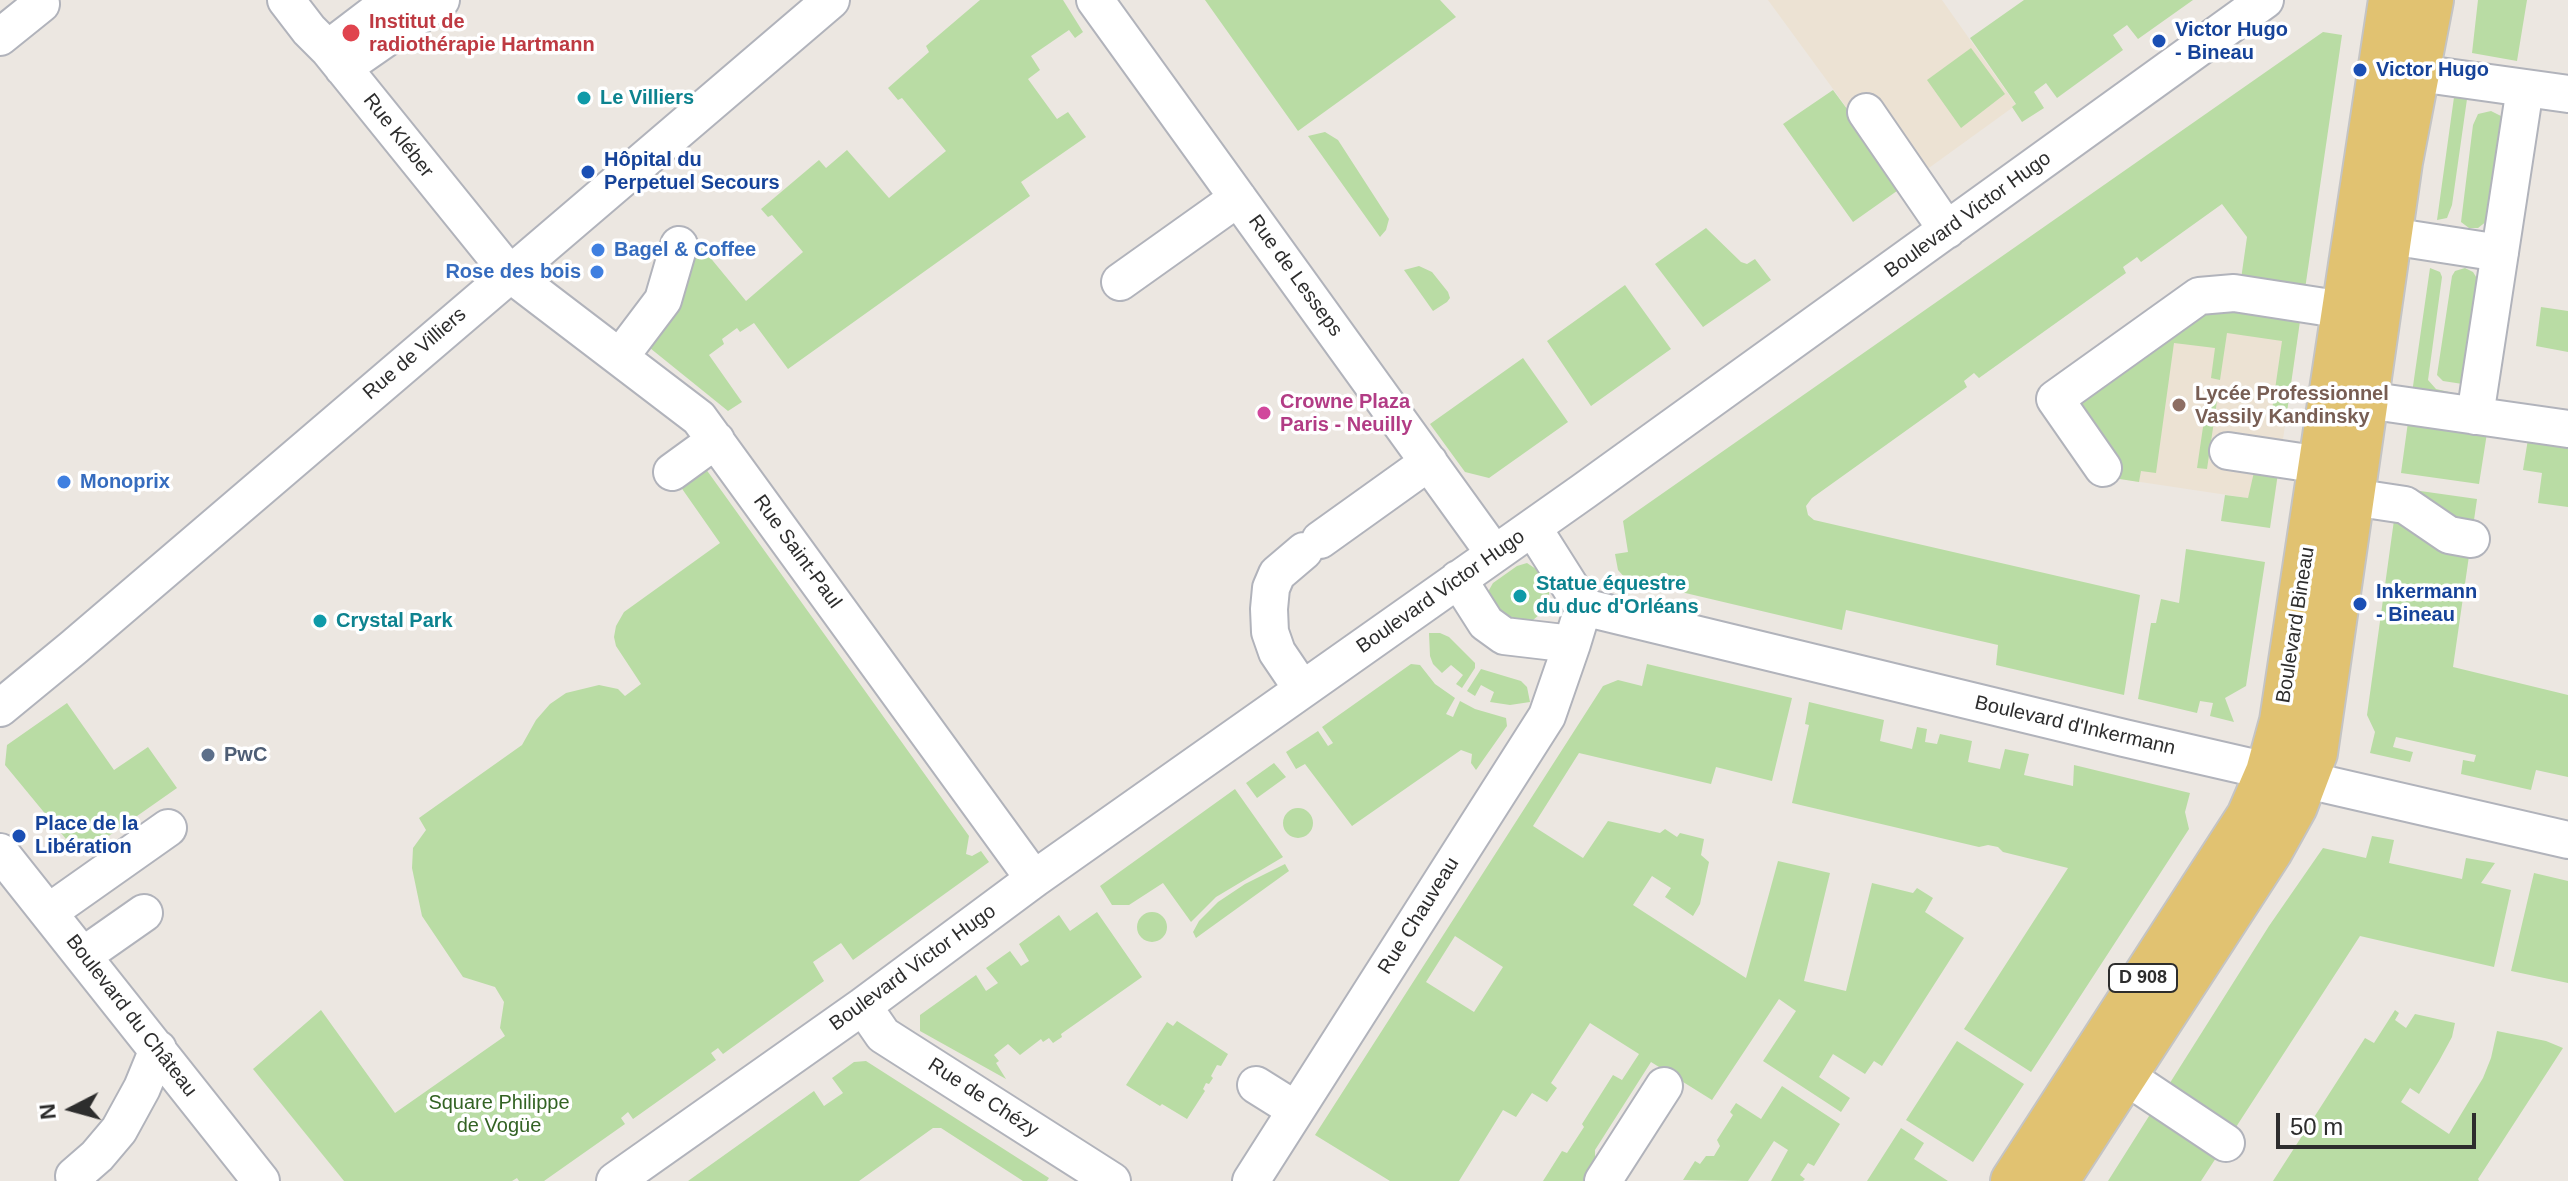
<!DOCTYPE html>
<meta charset="utf-8">
<style>
body{margin:0}
#map{position:relative;width:2568px;height:1181px;overflow:hidden;background:#ece7e1;font-family:Helvetica,sans-serif}
canvas{display:block}
.north{position:absolute;left:32px;top:1069px;width:80px;height:80px;-webkit-text-stroke:6px #fff;paint-order:stroke;rotate:264deg;font-size:22px;font-weight:700;line-height:32px;text-align:center;color:#2d2d2d}
.north::after{content:'';display:block;margin:auto;width:28px;height:36px;background:#2d2d2d;clip-path:polygon(50% 0,100% 100%,50% 72%,0 100%)}
.scale{position:absolute;left:2276px;top:1113px;width:200px;height:36px;box-sizing:border-box;border:4px solid #2d2d2d;border-top:0;padding-left:10px;font-size:24px;line-height:28px;white-space:nowrap;color:#2d2d2d;-webkit-text-stroke:6px #fff;paint-order:stroke}
</style>
<div id="map">
<canvas width="2568" height="1181"></canvas>
<div class="north">N</div>
<div class="scale">50 m</div>
</div>
<script>
const context = document.querySelector('canvas').getContext('2d');
context.lineJoin = 'round';
function fillPath(path, color) { context.fillStyle = color; context.fill(path, 'evenodd'); }
const toPath = rows => new Path2D(rows.map(r => 'M' + r).join(''));
function stroke(path, color, width, dash) { context.strokeStyle = color; context.lineWidth = width; context.lineCap = dash ? 'butt' : 'round'; context.setLineDash(dash || []); context.stroke(path); }
function drawText(font, color, halo, rows, align = 'center') {
  context.font = font + ' Helvetica,sans-serif'; context.lineWidth = 7; context.setLineDash([]); context.textBaseline = 'middle'; context.strokeStyle = halo; context.fillStyle = color; for (const [text, x, y, turn = 0] of rows) {
    context.save(); context.translate(x, y); context.rotate((+turn || 0) * Math.PI / 180); context.textAlign = isNaN(turn) ? turn : align; if (halo) context.strokeText(text, 0, 0); context.fillText(text, 0, 0); context.restore();
  }
}
fillPath(toPath([
 [1768,0,1942,0,2016,105,1904,186],
 [2197,305,2300,321,2274,502,2107,477,2066,399]
]), '#ece2d3');
fillPath(toPath([
 [980,0,1063,0,1083,32,1075,38,1069,30,1031,56,1040,70,1028,79,1057,119,1068,112,1086,137,1021,182,1030,196,788,369,754,323,740,332,737,328,722,339,724,344,709,355,742,402,728,411,645,344,691,250,699,244,746,301,803,252,772,215,768,217,761,209,819,160,826,168,847,150,889,198,946,151,902,98,898,100,888,88,929,52,926,46],
 [1205,0,1440,0,1456,17,1298,131],
 [2024,0,2193,0,2138,39,2127,25,2113,35,2123,50,2057,98,2046,83,2034,92,2044,108,2022,122,2012,107,2016,104,1970,38],
 [2478,0,2527,0,2517,61,2472,53],
 [2323,32,2342,35,2304,296,2240,286,2247,237,2222,204,2141,262,2137,257,2123,267,2126,273,1979,378,1974,373,1964,381,1967,387,1812,498,1806,506,1808,515,1814,520,2140,595,2124,695,1996,665,1998,645,1846,610,1842,630,1626,579,1618,570,1615,554,1628,552,1623,521],
 [1971,48,2005,94,1961,128,1927,80],
 [1833,90,1904,186,1853,222,1783,124],
 [2455,90,2468,92,2452,205,2447,218,2437,220],
 [2491,111,2505,118,2487,221,2478,228,2469,228,2461,222,2473,125,2478,114],
 [1325,132,1338,140,1389,219,1386,230,1380,237,1308,136],
 [1706,228,1741,262,1747,264,1755,259,1771,280,1703,327,1655,264],
 [1419,266,1432,272,1448,292,1450,298,1447,302,1433,311,1404,270],
 [2430,268,2440,272,2442,277,2428,380,2436,389,2466,396,2411,400],
 [2465,268,2473,272,2478,280,2469,385,2443,381,2437,375,2452,276,2455,271],
 [1625,285,1671,349,1591,406,1547,341],
 [2197,305,2300,321,2287,412,2272,410,2282,341,2227,333,2220,380,2211,378,2215,348,2174,343,2156,473,2141,471,2139,482,2107,477,2066,399],
 [2541,307,2568,311,2568,352,2536,346],
 [1523,358,1568,422,1489,478,1465,472,1430,424],
 [2208,393,2218,394,2207,469,2197,468],
 [2408,422,2487,433,2479,484,2401,473],
 [2528,439,2568,445,2568,507,2538,503,2542,473,2523,470],
 [703,465,969,836,966,854,972,856,981,851,989,862,853,960,841,943,813,962,824,981,723,1054,718,1048,711,1053,716,1060,633,1119,628,1112,621,1118,625,1124,544,1181,519,1181,517,1178,512,1181,344,1181,253,1069,321,1010,395,1113,505,1036,500,1028,504,1002,495,987,463,977,422,916,412,868,413,848,426,830,419,818,522,745,536,720,550,704,566,693,599,685,618,689,625,696,641,684,616,646,614,637,616,626,624,612,720,543,678,483],
 [2279,466,2270,528,2221,521,2225,495,2248,498,2254,472],
 [2399,488,2477,499,2473,527],
 [2395,513,2470,549,2453,667,2568,695,2568,777,2536,770,2531,790,2461,774,2463,760,2474,762,2476,755,2396,737,2393,747,2413,752,2410,762,2370,753,2375,732,2367,715],
 [2186,549,2265,562,2246,686,2225,698,2234,722,2210,716,2213,703,2200,701,2197,713,2138,699,2151,623,2156,623,2161,599,2179,603],
 [1527,563,1542,573,1549,588,1549,599,1545,610,1533,620,1520,623,1508,620,1498,612,1489,595,1489,590,1493,583,1517,566],
 [1429,633,1440,633,1449,637,1475,663,1475,668,1462,688,1456,684,1463,675,1451,665,1442,673,1433,664,1430,656],
 [1411,664,1420,665,1435,684,1455,698,1446,714,1453,717,1460,701,1475,709,1506,718,1507,726,1476,770,1471,763,1472,754,1461,750,1352,826,1305,764,1296,769,1286,752,1318,731,1328,746,1333,743,1322,727],
 [1647,664,1792,698,1772,781,1716,767,1711,784,1579,753,1533,826,1583,858,1608,821,1660,833,1665,829,1677,837,1680,833,1704,839,1701,855,1709,862,1700,904,1693,916,1665,897,1671,888,1652,876,1633,905,1746,978,1778,861,1830,873,1804,981,1846,991,1872,883,1913,893,1917,888,1933,898,1925,912,1964,938,1882,1066,1874,1061,1865,1074,1833,1054,1819,1077,1850,1098,1841,1112,1763,1061,1796,1011,1779,999,1712,1100,1651,1062,1595,1150,1595,1162,1584,1181,1543,1181,1562,1151,1567,1153,1584,1127,1582,1124,1613,1075,1622,1080,1639,1054,1590,1023,1551,1083,1557,1088,1547,1102,1532,1093,1516,1117,1503,1110,1459,1181,1390,1181,1315,1135,1603,686,1618,680,1642,686],
 [1455,936,1503,967,1474,1012,1426,982],
 [1481,669,1521,681,1527,687,1530,702,1510,705,1490,702,1494,692,1481,685,1475,696,1467,691],
 [1809,702,1884,720,1880,741,1912,749,1917,727,1927,729,1925,742,1937,744,1940,734,1972,741,1968,762,2000,769,2005,749,2029,754,2024,775,2046,780,2073,786,2074,765,2190,793,2185,812,2189,829,2031,1072,1964,1029,2068,868,2003,852,1998,847,1988,845,1979,847,1792,803,1809,725,1805,724],
 [67,703,114,770,148,747,177,788,80,856,5,765,7,745],
 [1274,763,1286,777,1257,798,1246,783],
 [1235,789,1283,857,1216,897,1191,922,1163,883,1129,905,1112,905,1100,886],
 '1283 823a15 15 0 1 1 30 0a15 15 0 1 1-30 0Z',
 [2372,836,2394,840,2389,863,2462,879,2466,858,2495,863,2481,883,2511,890,2494,967,2360,936,2201,1181,2108,1181,2269,926,2323,848,2366,858],
 [1285,864,1289,871,1196,938,1193,932,1199,921,1218,902,1245,884],
 [2534,873,2568,881,2568,983,2511,971],
 [1097,912,1142,977,1061,1034,1062,1037,1053,1043,1049,1038,1043,1042,1041,1039,1020,1055,1008,1044,994,1055,999,1061,996,1063,1006,1079,920,1031,920,1015,976,975,986,991,998,983,986,968,1010,951,1021,966,1029,961,1019,944,1059,915,1070,931],
 '1137 927a15 15 0 1 1 30 0a15 15 0 1 1-30 0Z',
 [2395,1010,2399,1013,2395,1020,2406,1028,2415,1014,2455,1023,2452,1037,2439,1061,2419,1094,2410,1088,2401,1102,2449,1134,2483,1078,2491,1058,2497,1031,2546,1041,2563,1048,2478,1179,2479,1181,2273,1181,2365,1038,2374,1043],
 [1177,1021,1228,1054,1221,1066,1217,1065,1211,1076,1213,1078,1209,1084,1206,1083,1203,1089,1205,1091,1187,1119,1162,1104,1160,1106,1126,1085,1167,1022,1173,1026],
 [1957,1041,2024,1084,1973,1162,1906,1120],
 [866,1061,1049,1178,1047,1181,1023,1181,941,1128,933,1128,859,1181,688,1181,814,1091,824,1106,843,1093,832,1078,854,1062],
 [1782,1086,1840,1124,1814,1166,1808,1163,1800,1175,1805,1179,1803,1181,1771,1181,1788,1150,1774,1141,1748,1181,1683,1180,1695,1161,1700,1164,1706,1156,1714,1156,1720,1146,1717,1140,1733,1115,1730,1112,1736,1103,1761,1119],
 [1901,1128,1924,1143,1914,1159,1948,1181,1867,1181]
]), '#b9dca4');
const minor = toPath([
 [286,0,309,30,328,49,509,273,699,418,1034,879],
 [1095,0,1494,553],
 [0,37,41,4,38,0],
 [333,45,392,0],
 [343,68,441,0],
 [2418,73,2568,94],
 [1866,112,1947,230],
 [2390,236,2500,253],
 [1120,282,1238,198],
 [620,357,663,300,679,245],
 [2366,400,2568,429],
 [2475,416,2525,88],
 [2228,451,2321,465],
 [2103,468,2055,399,2199,296,2234,293,2344,310],
 [672,472,716,440],
 [2352,497,2405,505,2449,535,2471,539],
 [1533,528,1583,607],
 [1320,540,1429,462],
 [1458,579,1486,623,1504,636,1572,644,1579,621],
 [1583,607,2124,738,2568,840],
 [1302,689,1277,652,1270,632,1269,609,1271,588,1277,574,1304,551],
 [0,708,73,648,831,0],
 [0,852,261,1181],
 [49,912,168,828],
 [84,955,144,913],
 [863,1006,883,1035,1112,1181],
 [2124,1075,2226,1143],
 [1256,1085,1296,1110],
 [74,1176,97,1156,119,1130,142,1088,158,1049],
 [615,1181,863,1006,1034,879,1584,491,2265,0],
 [1251,1181,1547,716,1572,644],
 [1603,1181,1664,1086]
]);
const major = toPath([
 [2013,1181,2249,816,2268,772,2282,721,2391,0],
 [2056,1181,2270,851,2295,806,2315,753,2400,162,2431,0]
]);
stroke(minor, '#b1b3bb', 40);
stroke(major, '#c4c4c4', 48);
stroke(minor, '#fff', 36);
stroke(major, '#e1c271', 44);
for (const [x, y, r, color] of [
 [351,33,10,"#e0444e"],
 [2159,41,8,"#1a4fb4"],
 [2360,70,8,"#1a4fb4"],
 [584,98,8,"#0f9aa8"],
 [588,172,8,"#1a4fb4"],
 [598,250,8,"#3f7fe0"],
 [597,272,8,"#3f7fe0"],
 [2179,405,8,"#8d6e63"],
 [1264,413,8,"#d1479c"],
 [64,482,8,"#3f7fe0"],
 [1520,596,8,"#0f9aa8"],
 [2360,604,8,"#1a4fb4"],
 [320,621,8,"#0f9aa8"],
 [208,755,8,"#5c6f8a"],
 [19,836,8,"#1a4fb4"]
]) { const dot = new Path2D(); dot.arc(x, y, r, 0, 2 * Math.PI); context.fillStyle = color; context.fill(dot); stroke(dot, '#fff', 3); }
for (const [x, y, w] of [
 [2143,978,68]
]) { const box = new Path2D(); box.roundRect(x - w / 2, y - 14, w, 28, 6); context.fillStyle = '#fff'; context.fill(box); stroke(box, '#2d2d2d', 2); }
drawText('bold 18px', '#2d2d2d', null, [
 ["D 908",2143,978]
]);
drawText('bold 20px', '#be3a42', '#fff', [
 ["Institut de",369,22],
 ["radiothérapie Hartmann",369,45]
], 'left');
drawText('bold 20px', '#164399', '#fff', [
 ["Victor Hugo",2175,30],
 ["- Bineau",2175,53],
 ["Victor Hugo",2376,70],
 ["Hôpital du",604,160],
 ["Perpetuel Secours",604,183],
 ["Inkermann",2376,592],
 ["- Bineau",2376,615],
 ["Place de la",35,824],
 ["Libération",35,847]
], 'left');
drawText('bold 20px', '#0d838f', '#fff', [
 ["Le Villiers",600,98],
 ["Statue équestre",1536,584],
 ["du duc d'Orléans",1536,607],
 ["Crystal Park",336,621]
], 'left');
drawText('20px', '#2d2d2d', '#fff', [
 ["Rue Kléber",398,136,52],
 ["Boulevard Victor Hugo",1968,215,-36],
 ["Rue de Lesseps",1295,276,54],
 ["Rue de Villiers",415,354,-41],
 ["Rue Saint-Paul",797,552,54],
 ["Boulevard Victor Hugo",1441,592,-35],
 ["Boulevard Bineau",2296,625,-81],
 ["Boulevard d'Inkermann",2075,726,13],
 ["Rue Chauveau",1419,916,-58],
 ["Boulevard Victor Hugo",913,968,-36],
 ["Boulevard du Château",131,1016,52],
 ["Rue de Chézy",983,1098,33]
]);
drawText('bold 20px', '#366cbe', '#fff', [
 ["Bagel & Coffee",614,250],
 ["Rose des bois",581,272,"right"],
 ["Monoprix",80,482]
], 'left');
drawText('bold 20px', '#785e54', '#fff', [
 ["Lycée Professionnel",2195,394],
 ["Vassily Kandinsky",2195,417]
], 'left');
drawText('bold 20px', '#b23c85', '#fff', [
 ["Crowne Plaza",1280,402],
 ["Paris - Neuilly",1280,425]
], 'left');
drawText('bold 20px', '#4e5e75', '#fff', [
 ["PwC",224,755]
], 'left');
drawText('20px', '#336324', '#fff', [
 ["Square Philippe",499,1103],
 ["de Vogüe",499,1126]
]);
</script>
